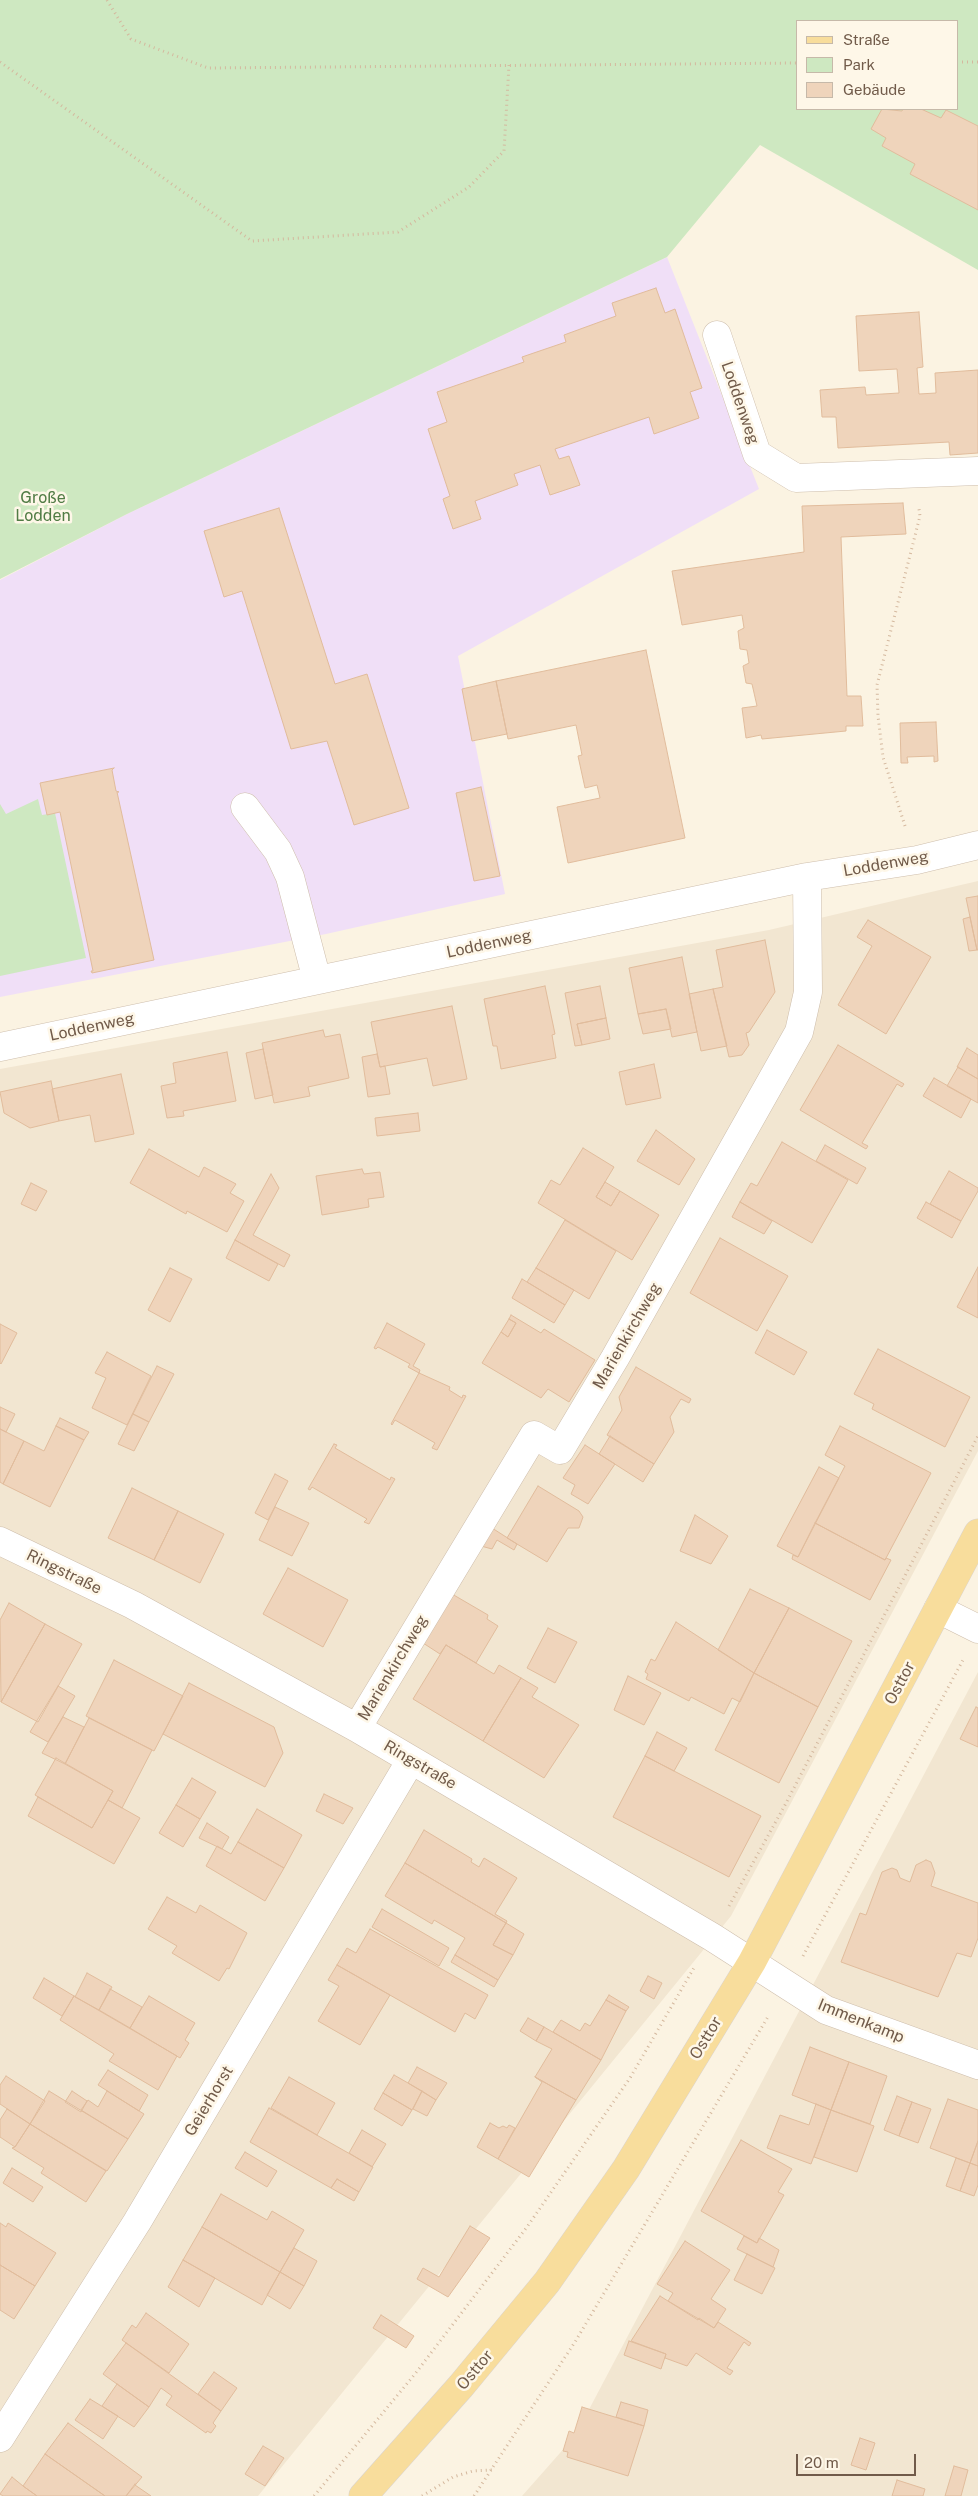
<!DOCTYPE html>
<meta charset="utf-8">
<style>
body{margin:0}
#map{position:relative;width:978px;height:2496px;overflow:hidden;background:#fbf3e2;font-family:"Public Sans",sans-serif}
canvas{display:block}
.legend{position:absolute;left:796px;top:20px;width:162px;height:90px;box-sizing:border-box;background:#fef7e8;border:1px solid #c6b9a9;margin:0;padding:6px 9px;list-style:none;font-size:15px;color:#715b4a}
.legend li{display:flex;align-items:center;gap:10px;height:25px}
.legend b{width:25px;border:1px solid #c6b9a9}
.scale{position:absolute;left:796px;top:2454px;width:120px;height:22px;box-sizing:border-box;border:2px solid #715b4a;border-top:0;padding-left:6px;font-size:15px;line-height:18px;white-space:nowrap;color:#715b4a;-webkit-text-stroke:4px #fef7e8;paint-order:stroke}
</style>
<div id="map">
<canvas width="978" height="2496"></canvas>
<ul class="legend">
<li><b style="height:6px;background:#f8dd9c"></b>Straße</li>
<li><b style="height:14px;background:#cee8c1"></b>Park</li>
<li><b style="height:14px;background:#efd4bb"></b>Gebäude</li>
</ul>
<div class="scale">20 m</div>
</div>
<script>
const context = document.querySelector('canvas').getContext('2d');
context.lineJoin = 'round';
function fillPath(path, color) { context.fillStyle = color; context.fill(path, 'evenodd'); }
const toPath = rows => new Path2D(rows.map(r => 'M' + r).join(''));
function stroke(path, color, width, dash) { context.strokeStyle = color; context.lineWidth = width; context.lineCap = dash ? 'butt' : 'round'; context.setLineDash(dash || []); context.stroke(path); }
function drawText(font, color, halo, rows, align = 'center') {
  context.font = font + ' "Public Sans",sans-serif'; context.lineWidth = 5; context.setLineDash([]); context.textBaseline = 'middle'; context.strokeStyle = halo; context.fillStyle = color; for (const [text, x, y, turn = 0] of rows) {
    context.save(); context.translate(x, y); context.rotate((+turn || 0) * Math.PI / 180); context.textAlign = isNaN(turn) ? turn : align; if (halo) context.strokeText(text, 0, 0); context.fillText(text, 0, 0); context.restore();
  }
}
fillPath(toPath([
 [978,881,978,1451,731,1916,258,2496,0,2496,0,1069,769,930],
 [978,1672,978,2496,522,2496,575,2436]
]), '#f2e6d1');
fillPath(toPath([
 [667,257,759,489,458,656,505,894,326,934,0,997,0,580,127,514]
]), '#f0dff7');
fillPath(toPath([
 [0,0,978,0,978,270,760,145,667,257,127,514,0,579],
 [797,21,957,21,957,109,797,109],
 [38,799,42,815,55,813,86,958,0,976,0,804,6,814]
]), '#cee8c1');
const building = toPath([
 [882,109,902,111,903,109,921,109,941,118,946,110,978,126,978,210,910,174,915,164,882,146,886,138,871,129,882,109],
 [656,288,665,313,675,309,702,388,690,392,699,418,654,434,649,417,555,449,559,459,569,456,580,485,550,495,540,465,514,474,518,485,475,501,481,519,453,529,443,499,450,496,428,429,447,422,437,392,524,362,522,357,566,342,564,335,616,316,612,303,656,288],
 [919,312,923,367,917,368,919,394,936,393,935,373,978,370,978,453,950,455,949,442,838,448,836,417,822,417,820,390,865,387,866,395,899,393,897,369,859,371,856,316,919,312],
 [903,503,906,534,841,537,847,696,861,696,863,726,846,726,846,731,762,739,761,735,746,738,742,708,757,706,752,684,746,683,743,666,749,663,747,650,740,649,738,631,744,628,742,615,682,625,672,571,804,552,802,506,903,503],
 [279,508,335,684,367,674,409,808,354,825,327,741,291,749,242,591,224,597,204,531,279,508],
 [646,650,685,838,568,863,557,807,600,798,597,785,585,788,578,756,582,755,576,725,508,739,496,681,646,650],
 [496,681,507,734,472,741,462,689,496,681],
 [936,722,938,761,934,762,934,756,907,757,908,763,901,763,900,723,936,722],
 [114,768,112,770,116,791,119,792,117,792,154,960,92,973,91,971,93,971,60,812,47,815,40,783,114,768],
 [481,787,500,876,474,881,456,793,481,787],
 [978,896,978,950,977,950,966,898,978,896],
 [970,917,977,950,969,951,963,919,970,917],
 [868,920,931,957,886,1034,838,1005,872,946,857,937,868,920],
 [765,940,775,992,749,1032,746,1033,749,1045,742,1055,729,1057,713,989,723,987,716,950,765,940],
 [682,957,697,1032,672,1037,666,1009,638,1014,629,968,682,957],
 [545,986,555,1034,552,1035,556,1058,501,1069,497,1046,493,1046,484,999,545,986],
 [600,986,606,1018,577,1024,582,1045,575,1046,565,993,600,986],
 [713,989,727,1046,701,1051,689,994,713,989],
 [452,1006,467,1079,433,1086,427,1058,380,1067,371,1022,452,1006],
 [666,1009,671,1029,643,1034,638,1014,666,1009],
 [606,1018,610,1039,582,1045,577,1024,606,1018],
 [323,1030,325,1037,340,1034,349,1078,308,1087,310,1096,274,1103,262,1043,323,1030],
 [838,1045,904,1084,902,1087,897,1084,862,1143,868,1146,866,1149,800,1110,838,1045],
 [967,1048,978,1055,978,1079,957,1067,967,1048],
 [263,1049,273,1095,255,1099,246,1053,263,1049],
 [227,1052,236,1101,183,1111,184,1116,167,1118,161,1086,176,1083,173,1063,227,1052],
 [377,1054,380,1067,385,1066,390,1094,368,1097,362,1057,377,1054],
 [654,1064,661,1098,626,1105,619,1072,654,1064],
 [958,1067,978,1079,978,1103,947,1086,958,1067],
 [121,1074,134,1134,95,1142,90,1115,59,1121,52,1089,121,1074],
 [934,1078,971,1099,961,1118,923,1096,934,1078],
 [51,1081,59,1121,30,1128,4,1113,0,1092,51,1081],
 [418,1113,420,1131,377,1136,375,1118,418,1113],
 [656,1130,695,1159,679,1185,637,1161,656,1130],
 [782,1142,848,1180,812,1243,740,1202,751,1183,757,1186,782,1142],
 [825,1145,866,1168,857,1184,816,1161,825,1145],
 [583,1148,614,1167,596,1197,611,1206,620,1191,659,1215,632,1260,538,1203,551,1180,560,1185,583,1148],
 [149,1149,199,1177,204,1167,236,1184,230,1193,244,1201,227,1232,187,1211,186,1214,130,1183,149,1149],
 [362,1169,364,1174,380,1172,384,1197,368,1199,369,1207,322,1215,316,1176,362,1169],
 [949,1171,978,1188,978,1191,961,1221,930,1204,949,1171],
 [271,1174,279,1188,253,1235,290,1255,284,1267,235,1240,271,1174],
 [605,1182,620,1191,611,1206,596,1197,605,1182],
 [31,1183,47,1191,36,1211,21,1204,31,1183],
 [740,1202,772,1221,764,1234,732,1217,740,1202],
 [926,1202,961,1221,952,1238,917,1218,926,1202],
 [565,1220,616,1251,589,1299,536,1268,565,1220],
 [720,1238,788,1276,757,1331,690,1293,720,1238],
 [235,1240,278,1264,269,1281,226,1258,235,1240],
 [978,1267,978,1318,957,1307,978,1267],
 [170,1268,192,1279,170,1322,148,1310,170,1268],
 [536,1268,574,1290,565,1305,527,1282,536,1268],
 [522,1279,565,1305,554,1323,512,1298,522,1279],
 [511,1315,541,1333,544,1329,595,1360,569,1402,548,1389,541,1398,482,1363,501,1332,508,1337,516,1323,509,1319,511,1315],
 [509,1319,516,1323,508,1337,501,1332,509,1319],
 [387,1323,425,1344,413,1366,420,1370,419,1373,408,1367,410,1364,378,1347,376,1349,374,1348,387,1323],
 [0,1324,17,1333,1,1364,0,1363,0,1324],
 [767,1330,807,1352,794,1375,755,1353,767,1330],
 [878,1349,970,1397,945,1447,872,1409,874,1404,854,1394,878,1349],
 [107,1352,151,1376,127,1425,92,1408,106,1378,95,1373,107,1352],
 [157,1366,174,1374,149,1422,133,1414,157,1366],
 [636,1367,691,1399,689,1403,681,1399,670,1417,674,1432,654,1464,607,1435,622,1410,619,1397,636,1367],
 [419,1373,450,1387,449,1390,462,1398,463,1395,466,1396,437,1450,432,1448,435,1443,395,1420,392,1425,391,1424,419,1373],
 [0,1407,15,1414,6,1432,0,1429,0,1407],
 [133,1414,149,1422,134,1451,118,1444,133,1414],
 [60,1418,89,1432,84,1440,56,1426,60,1418],
 [56,1426,84,1440,50,1507,3,1484,24,1441,44,1451,56,1426],
 [840,1426,931,1473,885,1560,815,1523,845,1466,825,1455,840,1426],
 [0,1429,24,1441,3,1484,0,1482,0,1429],
 [610,1436,654,1464,643,1482,599,1454,610,1436],
 [334,1444,337,1445,335,1448,390,1480,391,1477,395,1479,369,1524,364,1522,367,1519,312,1487,310,1490,308,1489,334,1444],
 [585,1445,615,1464,588,1504,571,1494,575,1485,563,1478,585,1445],
 [819,1467,839,1478,798,1557,777,1546,819,1467],
 [275,1474,288,1481,268,1520,255,1513,275,1474],
 [538,1486,579,1511,583,1517,579,1528,568,1528,547,1562,507,1538,538,1486],
 [132,1488,178,1511,154,1560,108,1538,132,1488],
 [275,1507,309,1523,292,1556,259,1540,275,1507],
 [178,1511,224,1534,200,1583,154,1560,178,1511],
 [695,1515,728,1536,711,1564,680,1551,695,1515],
 [815,1523,885,1560,886,1558,891,1560,870,1600,792,1559,793,1555,798,1557,815,1523],
 [492,1528,517,1544,514,1550,497,1540,492,1549,481,1546,492,1528],
 [288,1568,348,1600,323,1647,263,1614,288,1568],
 [750,1589,789,1608,754,1673,718,1650,750,1589],
 [452,1594,488,1615,487,1619,498,1626,476,1663,446,1645,440,1654,423,1643,452,1594],
 [9,1603,45,1624,1,1702,0,1620,9,1603],
 [789,1608,852,1641,818,1707,754,1673,789,1608],
 [676,1622,754,1673,740,1702,732,1698,724,1714,691,1697,689,1701,646,1679,648,1674,645,1672,651,1659,655,1661,676,1622],
 [45,1624,82,1644,38,1722,1,1702,45,1624],
 [548,1628,577,1642,555,1683,527,1668,548,1628],
 [446,1645,494,1674,499,1665,521,1678,483,1741,413,1699,446,1645],
 [114,1660,183,1696,154,1751,86,1716,114,1660],
 [754,1673,818,1707,779,1783,715,1750,754,1673],
 [628,1676,661,1693,644,1725,614,1710,628,1676],
 [521,1678,538,1688,532,1697,579,1725,544,1778,483,1741,521,1678],
 [189,1683,274,1727,283,1753,265,1787,163,1734,189,1683],
 [58,1686,75,1696,48,1742,30,1732,58,1686],
 [976,1707,978,1708,978,1747,960,1739,976,1707],
 [63,1717,84,1727,65,1764,42,1753,63,1717],
 [89,1718,152,1750,122,1808,108,1800,113,1791,65,1764,89,1718],
 [657,1732,687,1748,674,1771,645,1756,657,1732],
 [645,1756,761,1816,729,1877,613,1817,645,1756],
 [56,1758,113,1791,92,1828,35,1795,56,1758],
 [192,1778,216,1792,200,1819,176,1805,192,1778],
 [324,1794,353,1808,343,1824,316,1811,324,1794],
 [38,1797,92,1828,108,1800,140,1818,114,1864,28,1816,38,1797],
 [176,1805,200,1819,183,1847,159,1833,176,1805],
 [257,1809,302,1835,284,1868,238,1842,257,1809],
 [207,1823,229,1837,222,1849,199,1838,207,1823],
 [424,1830,472,1859,471,1862,479,1867,484,1858,517,1878,495,1914,507,1921,506,1923,405,1863,424,1830],
 [238,1842,284,1868,265,1901,206,1866,217,1846,231,1854,238,1842],
 [926,1860,931,1862,935,1873,931,1886,978,1903,978,1938,971,1957,957,1953,938,1997,841,1962,860,1913,866,1915,882,1872,892,1868,897,1870,900,1878,910,1882,916,1865,926,1860],
 [405,1863,506,1923,493,1945,513,1955,498,1980,455,1955,465,1938,434,1920,432,1924,385,1896,405,1863],
 [167,1897,196,1913,200,1905,247,1933,229,1969,227,1968,219,1981,172,1953,177,1946,148,1929,167,1897],
 [382,1909,449,1948,439,1966,372,1927,382,1909],
 [506,1923,524,1934,513,1955,493,1945,506,1923],
 [370,1929,488,1995,475,2019,465,2013,455,2032,337,1965,347,1948,356,1953,370,1929],
 [455,1955,498,1980,494,1987,451,1962,455,1955],
 [337,1965,390,1995,360,2045,318,2021,339,1986,328,1980,337,1965],
 [87,1973,112,1987,99,2010,75,1997,87,1973],
 [648,1976,662,1983,654,1999,640,1991,648,1976],
 [44,1978,74,1996,62,2016,33,1998,44,1978],
 [110,1989,142,2007,130,2028,99,2010,110,1989],
 [609,1995,629,2007,626,2011,606,2000,609,1995],
 [74,1996,177,2056,158,2090,109,2061,114,2054,60,2020,74,1996],
 [149,1996,195,2023,185,2040,189,2043,180,2058,130,2028,149,1996],
 [606,2000,626,2011,601,2060,553,2032,561,2020,580,2031,585,2023,590,2026,606,2000],
 [528,2018,544,2027,536,2041,520,2031,528,2018],
 [544,2027,601,2060,576,2100,535,2077,552,2049,536,2041,544,2027],
 [810,2047,849,2062,831,2110,792,2095,810,2047],
 [849,2062,887,2076,870,2124,831,2110,849,2062],
 [417,2067,447,2083,436,2100,408,2083,417,2067],
 [108,2070,148,2095,139,2111,98,2085,108,2070],
 [394,2075,422,2091,412,2110,383,2093,394,2075],
 [6,2076,45,2101,30,2124,0,2104,0,2085,6,2076],
 [289,2077,335,2103,317,2135,271,2108,289,2077],
 [535,2077,576,2100,529,2177,498,2159,542,2082,535,2077],
 [49,2091,128,2139,107,2171,30,2124,49,2091],
 [72,2091,87,2101,81,2112,65,2102,72,2091],
 [107,2091,144,2114,128,2139,81,2110,88,2100,98,2107,107,2091],
 [422,2091,436,2100,427,2116,413,2109,422,2091],
 [383,2093,412,2110,402,2126,374,2109,383,2093],
 [897,2096,912,2102,899,2136,884,2130,897,2096],
 [948,2099,978,2110,978,2141,970,2163,930,2148,948,2099],
 [912,2102,931,2109,918,2143,899,2136,912,2102],
 [816,2104,831,2110,811,2164,767,2148,780,2115,809,2125,816,2104],
 [269,2108,373,2167,359,2192,337,2179,331,2188,250,2142,269,2108],
 [7,2109,30,2124,15,2147,0,2137,0,2120,7,2109],
 [831,2110,874,2126,857,2172,814,2157,831,2110],
 [490,2123,499,2128,503,2126,507,2128,509,2125,515,2128,498,2159,477,2147,490,2123],
 [30,2124,106,2171,86,2202,41,2173,44,2168,12,2148,15,2147,30,2124],
 [362,2130,386,2144,372,2167,349,2153,362,2130],
 [741,2140,792,2169,778,2192,784,2195,757,2243,701,2211,741,2140],
 [978,2141,978,2166,970,2163,978,2141],
 [245,2152,277,2171,267,2187,235,2168,245,2152],
 [956,2158,970,2163,960,2191,946,2186,956,2158],
 [970,2163,978,2166,978,2185,974,2196,960,2191,970,2163],
 [12,2168,43,2187,33,2202,3,2183,12,2168],
 [337,2179,359,2192,354,2201,331,2188,337,2179],
 [221,2194,267,2220,272,2211,304,2230,280,2272,202,2227,221,2194],
 [0,2223,6,2227,8,2223,56,2253,35,2286,0,2265,0,2223],
 [470,2226,490,2238,448,2297,417,2279,423,2268,439,2277,470,2226],
 [202,2227,280,2272,262,2305,183,2260,202,2227],
 [744,2236,757,2243,759,2238,779,2250,773,2267,737,2249,744,2236],
 [685,2241,730,2270,711,2299,726,2309,714,2328,668,2301,673,2293,657,2284,685,2241],
 [294,2248,317,2261,304,2286,280,2272,294,2248],
 [747,2254,775,2268,762,2294,734,2280,747,2254],
 [183,2260,215,2278,199,2307,168,2287,183,2260],
 [0,2265,35,2286,14,2319,0,2310,0,2265],
 [280,2272,304,2286,290,2309,267,2295,280,2272],
 [660,2296,698,2320,699,2318,714,2328,718,2322,751,2343,749,2346,744,2342,727,2368,733,2371,730,2375,696,2353,687,2366,665,2358,666,2354,631,2341,660,2296],
 [146,2313,189,2344,169,2373,122,2340,132,2325,136,2328,146,2313],
 [381,2315,414,2336,406,2348,373,2328,381,2315],
 [629,2341,666,2354,661,2369,624,2355,629,2341],
 [126,2343,221,2411,213,2423,216,2426,211,2433,207,2431,206,2433,166,2405,172,2396,161,2388,149,2407,103,2374,126,2343],
 [214,2372,237,2388,221,2411,198,2394,214,2372],
 [117,2384,149,2407,134,2427,102,2406,117,2384],
 [90,2399,118,2416,103,2439,75,2420,90,2399],
 [621,2402,648,2410,644,2426,616,2417,621,2402],
 [582,2407,644,2426,628,2476,567,2457,568,2452,563,2451,569,2431,574,2433,582,2407],
 [68,2423,142,2477,126,2496,105,2496,45,2454,68,2423],
 [860,2438,875,2443,866,2470,851,2465,860,2438],
 [263,2446,284,2458,265,2486,245,2474,263,2446],
 [45,2454,105,2496,37,2496,23,2486,45,2454],
 [954,2466,968,2470,961,2496,945,2496,954,2466],
 [12,2477,23,2486,37,2496,3,2496,0,2494,12,2477],
 [897,2480,925,2489,923,2496,892,2496,897,2480],
 [135,2484,135,2485,151,2496,126,2496,135,2484]
]);
fillPath(building, '#efd4bb');
stroke(building, '#e1bc9c', 1);
const minor = toPath([
 [717,335,757,454,796,478,978,471],
 [245,807,278,851,290,877,317,980],
 [0,1047,807,877,917,860,978,845],
 [0,1541,133,1605,357,1728,712,1937,826,2010,978,2065],
 [938,1609,978,1629],
 [357,1728,534,1435,560,1450,615,1358,799,1032,808,992,807,877],
 [0,2438,137,2222,411,1760]
]);
const major = toPath([
 [363,2496,461,2386,547,2282,626,2169,752,1962,978,1533]
]);
stroke(minor, '#cebeac', 29);
stroke(major, '#dad4d0', 29);
stroke(toPath([
 [107,0,131,39,208,68,797,63],
 [0,62,252,241,398,232,469,187,504,151,509,65],
 [957,62,978,62],
 [905,826,883,757,878,716,877,685,920,516,919,509],
 [729,1906,785,1805,978,1436],
 [803,1956,963,1660],
 [314,2496,415,2374,527,2227,630,2078,695,1966],
 [422,2496,453,2477,473,2471,492,2470],
 [474,2496,575,2342,769,2015]
]), '#d4b89e', 3, [1, 4]);
stroke(minor, '#fff', 28);
stroke(major, '#f8dd9c', 28);
drawText('16px', '#715b4a', '#fef7e8', [
 ["Loddenweg",740,403,71],
 ["Loddenweg",886,864,-10],
 ["Loddenweg",489,944,-12],
 ["Loddenweg",92,1027,-12],
 ["Marienkirchweg",627,1336,-60],
 ["Ringstraße",64,1572,26],
 ["Marienkirchweg",393,1668,-59],
 ["Osttor",900,1683,-62],
 ["Ringstraße",420,1765,30],
 ["Immenkamp",861,2021,22],
 ["Osttor",706,2038,-59],
 ["Geierhorst",209,2101,-59],
 ["Osttor",475,2370,-50]
]);
drawText('16px', '#517c45', '#fef7e8', [
 ["Große",43,498],
 ["Lodden",43,516]
]);
</script>
